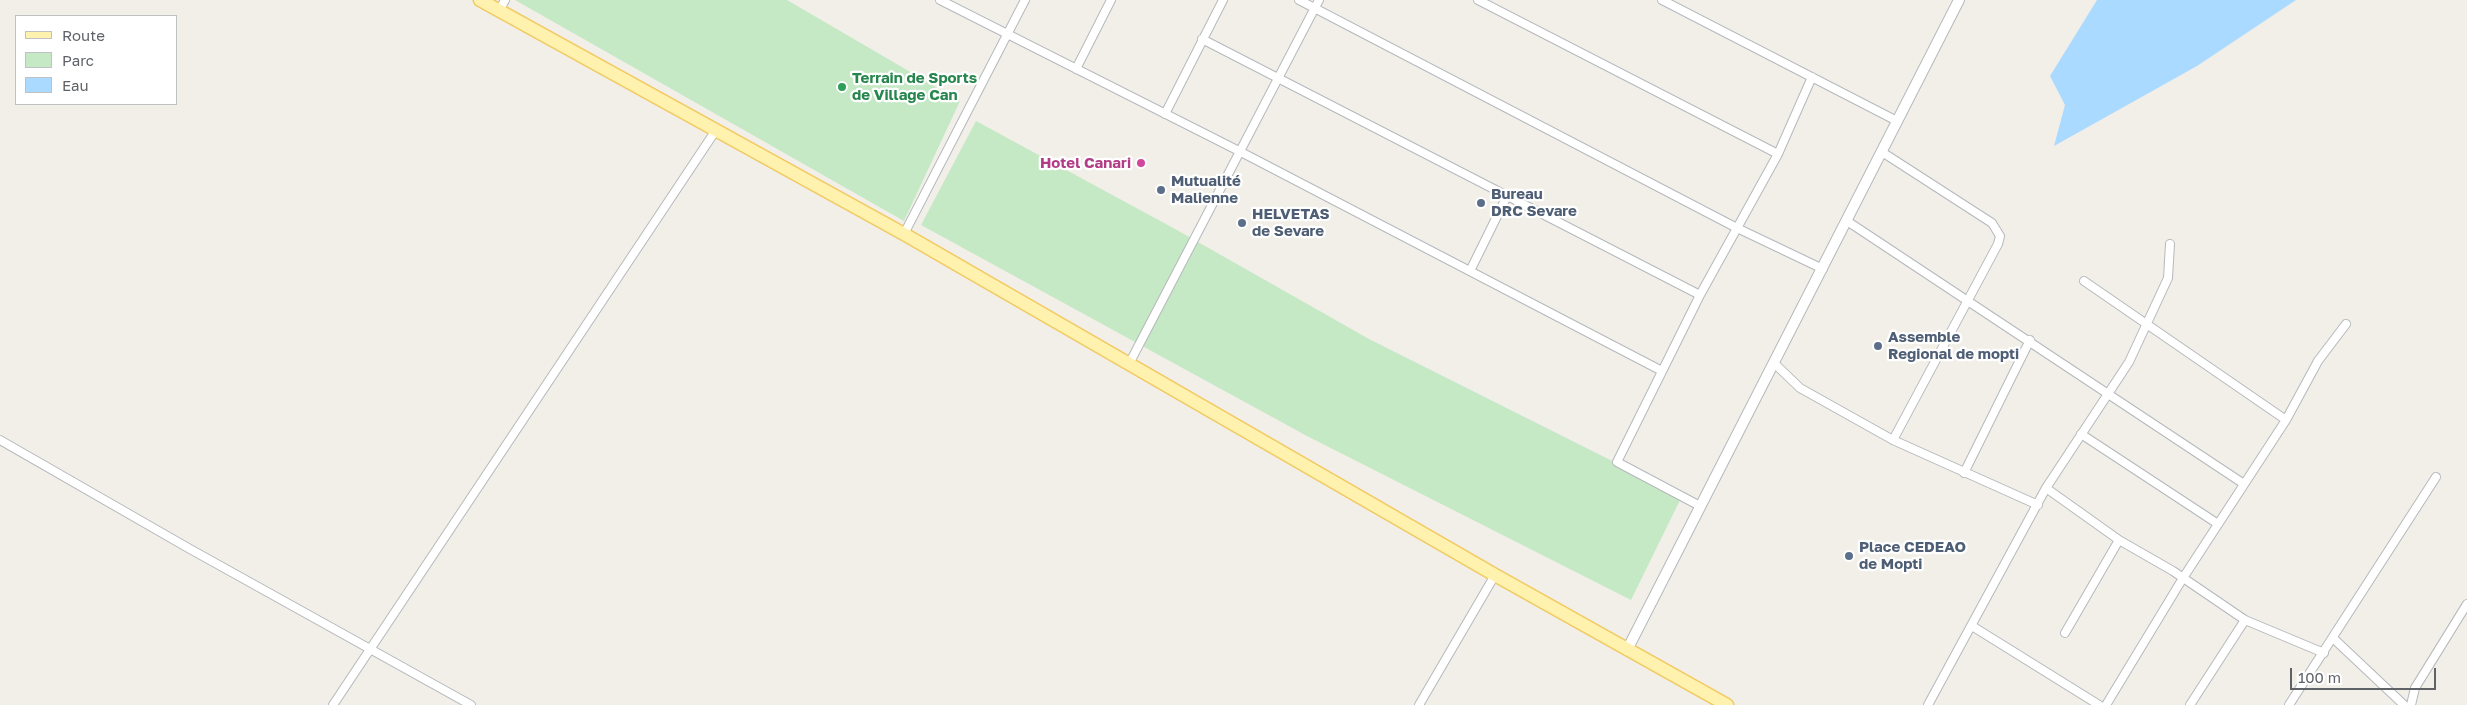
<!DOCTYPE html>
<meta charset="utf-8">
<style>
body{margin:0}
#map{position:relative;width:2467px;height:705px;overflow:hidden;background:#f1efe8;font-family:"Golos Text",sans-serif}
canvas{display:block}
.legend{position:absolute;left:15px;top:15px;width:162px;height:90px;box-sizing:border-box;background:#fff;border:1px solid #bfc1c3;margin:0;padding:6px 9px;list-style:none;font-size:15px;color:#5f6368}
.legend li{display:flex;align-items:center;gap:10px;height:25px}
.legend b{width:25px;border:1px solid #bfc1c3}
.scale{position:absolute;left:2290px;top:668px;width:146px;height:22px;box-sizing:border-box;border:2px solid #5f6368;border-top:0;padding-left:6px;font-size:15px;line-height:18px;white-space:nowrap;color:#5f6368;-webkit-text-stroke:4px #fff;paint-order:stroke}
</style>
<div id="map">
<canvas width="2467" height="705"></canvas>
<ul class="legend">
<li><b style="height:6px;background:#fff2af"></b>Route</li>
<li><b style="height:14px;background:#c5e8c5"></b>Parc</li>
<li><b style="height:14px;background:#aadaff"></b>Eau</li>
</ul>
<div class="scale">100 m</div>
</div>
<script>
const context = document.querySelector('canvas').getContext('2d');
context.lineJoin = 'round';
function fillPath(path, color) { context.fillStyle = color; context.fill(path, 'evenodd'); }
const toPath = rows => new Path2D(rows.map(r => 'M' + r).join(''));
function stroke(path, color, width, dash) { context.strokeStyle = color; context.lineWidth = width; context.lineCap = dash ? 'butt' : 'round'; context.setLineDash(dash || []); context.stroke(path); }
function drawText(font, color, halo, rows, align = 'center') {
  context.font = font + ' "Golos Text",sans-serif'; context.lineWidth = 4.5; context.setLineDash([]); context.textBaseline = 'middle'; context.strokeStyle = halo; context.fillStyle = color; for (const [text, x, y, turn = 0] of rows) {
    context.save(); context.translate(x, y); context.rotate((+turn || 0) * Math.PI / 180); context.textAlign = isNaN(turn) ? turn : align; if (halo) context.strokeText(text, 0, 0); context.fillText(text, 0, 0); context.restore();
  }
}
fillPath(toPath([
 [515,0,787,0,960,101,904,221],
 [976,121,1175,229,1369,339,1682,496,1631,600,1307,436,921,225]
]), '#c5e8c5');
fillPath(toPath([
 [2097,0,2296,0,2197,66,2054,146,2065,105,2050,76]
]), '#aadaff');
const minor = toPath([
 [940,0,1239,151,1662,371],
 [1299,0,1737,228,1823,269],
 [1478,0,1778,154],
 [1662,0,1897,121],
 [499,11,505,0],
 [1202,39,1700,295],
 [1076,69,1111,0],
 [1165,114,1223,0],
 [1882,152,1992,223,2000,236,1998,244,1893,440],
 [1847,221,2244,484],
 [904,234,1025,0],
 [1470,271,1507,196],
 [2084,281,2286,420],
 [1774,363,1800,388,1893,440,2038,505],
 [1129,364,1319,0],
 [2081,434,2218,524],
 [0,440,190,549,471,705],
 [1964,473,2030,340],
 [2046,488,2119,540,2173,571,2245,620,2324,653],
 [1700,506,1617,462,1700,295,1778,154,1812,77],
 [1972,626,2099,705],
 [2065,633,2119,540],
 [2334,639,2404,705],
 [333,705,716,130],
 [1419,705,1495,575],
 [1928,705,2046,488,2129,362,2168,278,2170,244],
 [2106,705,2183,578,2286,420,2318,361,2346,324],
 [2190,705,2245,620],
 [2289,705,2436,477],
 [2411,705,2415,688,2467,604]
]);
const tertiary = toPath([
 [1627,650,1959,0]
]);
const primary = toPath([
 [480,0,904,234,1495,575,1727,705]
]);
stroke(minor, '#b5b8bc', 10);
stroke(tertiary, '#b5b8bc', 12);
stroke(primary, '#f2c960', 15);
stroke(minor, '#fff', 8);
stroke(tertiary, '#fff', 10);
stroke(primary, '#fff2af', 12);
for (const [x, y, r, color] of [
 [842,87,5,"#2e9e5b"],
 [1141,163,5,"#d1479c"],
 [1161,190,5,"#5c6f8a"],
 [1481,203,5,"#5c6f8a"],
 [1242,223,5,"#5c6f8a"],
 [1878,346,5,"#5c6f8a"],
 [1849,556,5,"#5c6f8a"]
]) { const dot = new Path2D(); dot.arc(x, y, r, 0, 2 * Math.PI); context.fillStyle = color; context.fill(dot); stroke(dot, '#fff', 2); }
drawText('bold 15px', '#27864d', '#fff', [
 ["Terrain de Sports",852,78],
 ["de Village Can",852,95]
], 'left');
drawText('bold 15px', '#b23c85', '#fff', [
 ["Hotel Canari",1131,163]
], 'right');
drawText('bold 15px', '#4e5e75', '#fff', [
 ["Mutualité",1171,181],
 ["Malienne",1171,198],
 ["Bureau",1491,194],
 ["DRC Sevare",1491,211],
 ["HELVETAS",1252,214],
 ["de Sevare",1252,231],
 ["Assemble",1888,337],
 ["Regional de mopti",1888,354],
 ["Place CEDEAO",1859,547],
 ["de Mopti",1859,564]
], 'left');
</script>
